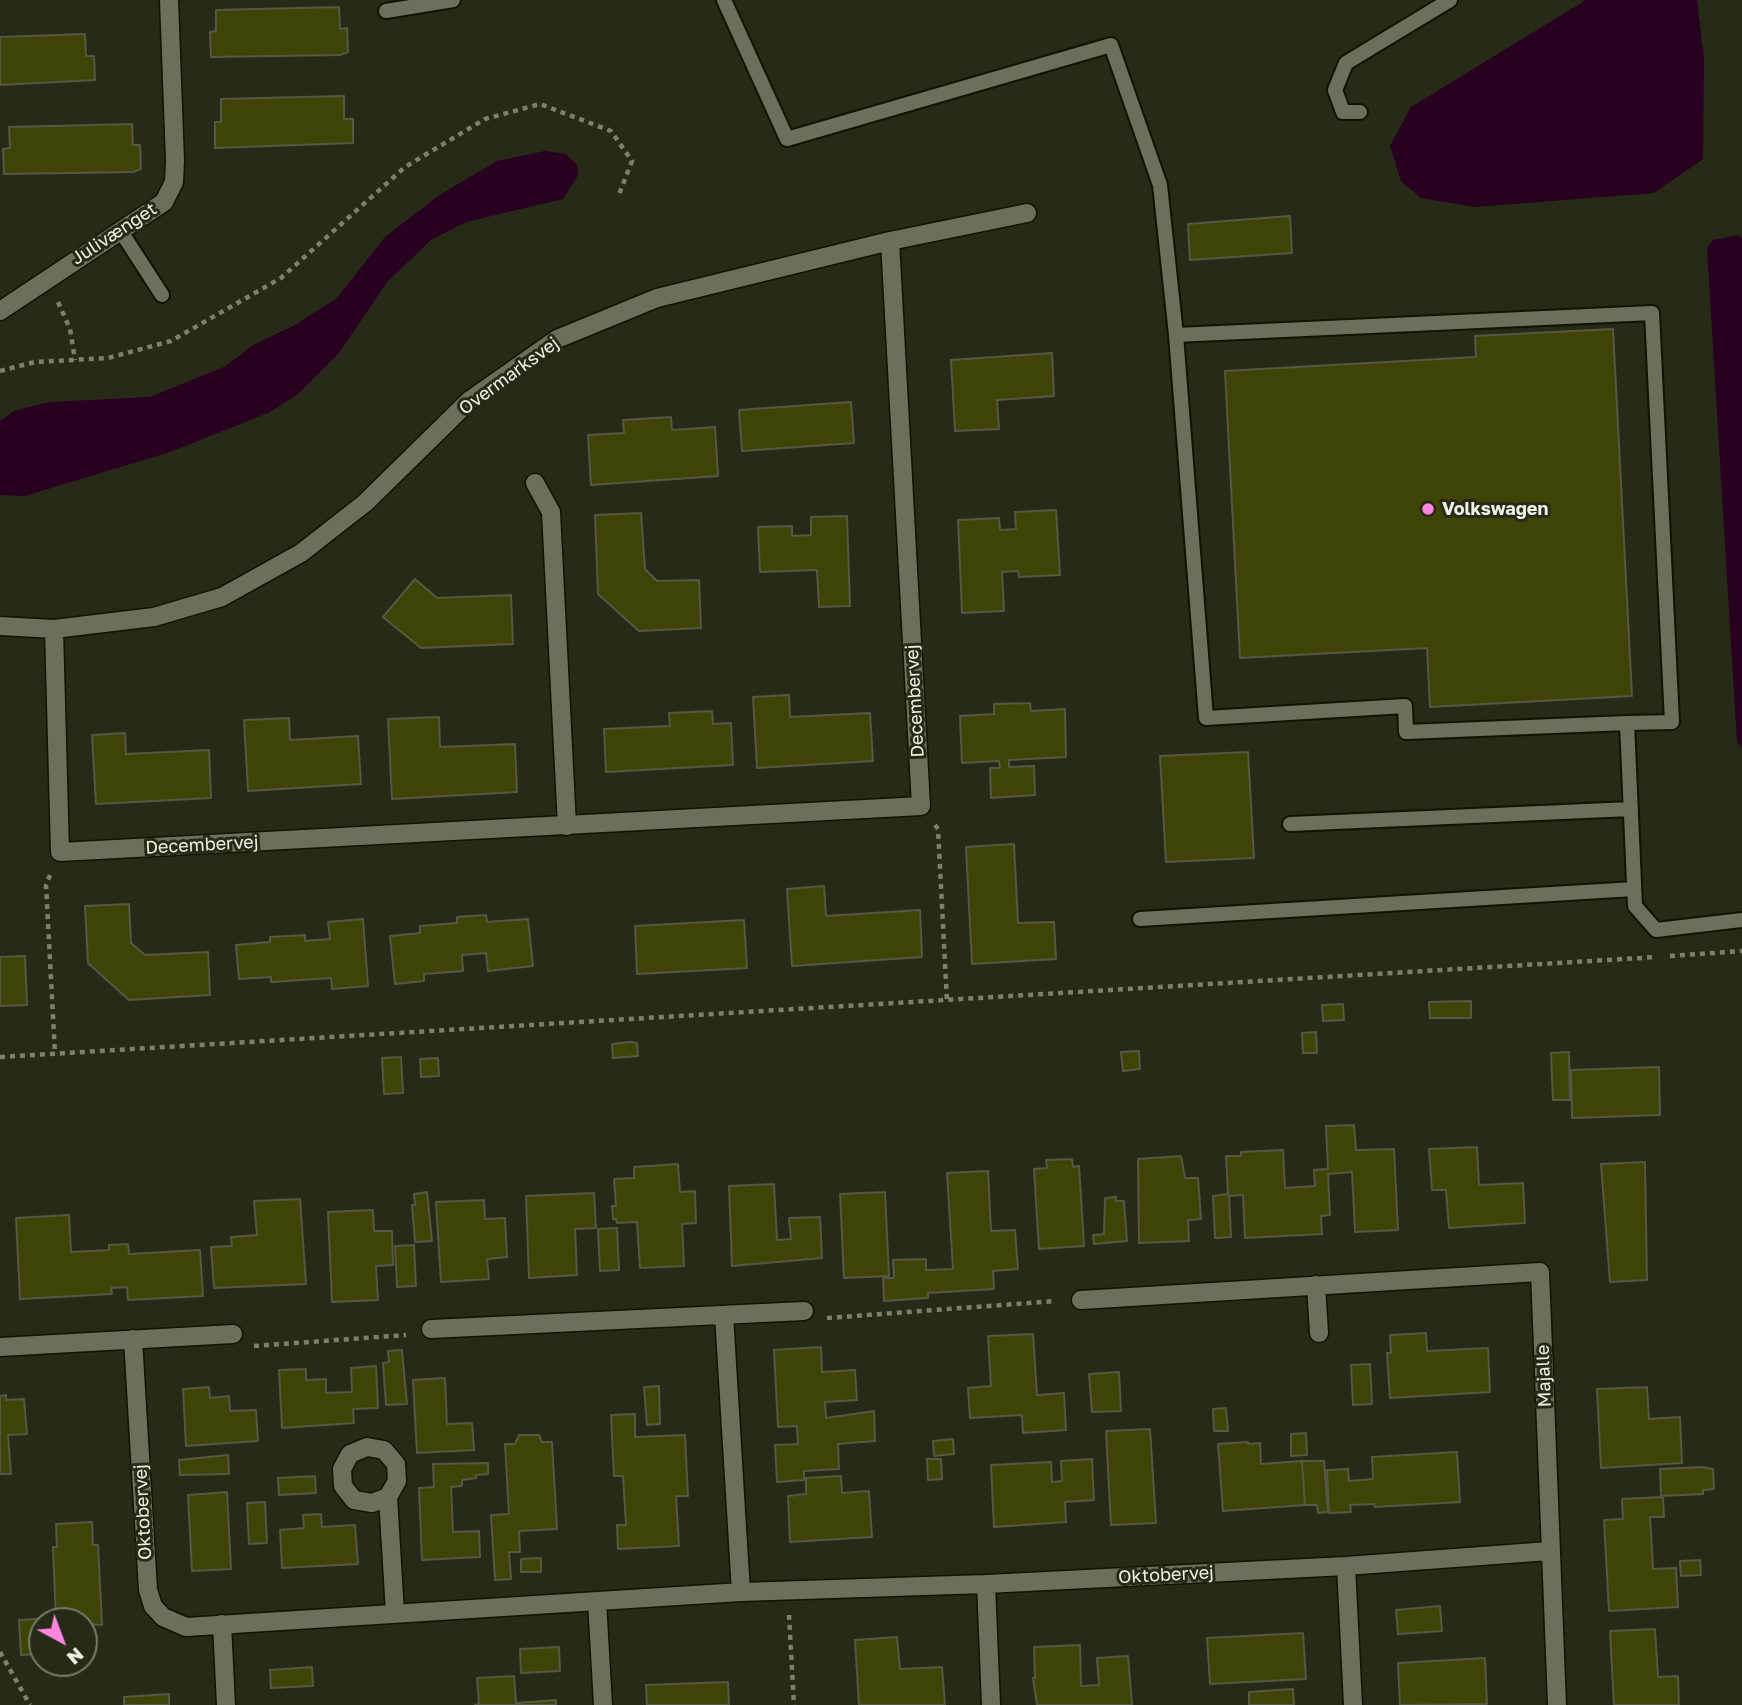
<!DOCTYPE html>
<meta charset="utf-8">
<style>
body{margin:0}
#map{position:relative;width:1742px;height:1705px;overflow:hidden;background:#282a18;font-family:"Golos Text",sans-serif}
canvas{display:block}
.north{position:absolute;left:28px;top:1607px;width:70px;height:70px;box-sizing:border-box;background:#282a18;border:2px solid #787a6a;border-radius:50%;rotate:139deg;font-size:19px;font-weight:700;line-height:28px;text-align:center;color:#eff1e5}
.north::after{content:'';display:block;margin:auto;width:24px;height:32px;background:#fd86e1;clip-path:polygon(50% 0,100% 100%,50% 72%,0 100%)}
</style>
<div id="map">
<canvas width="1742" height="1705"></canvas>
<div class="north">N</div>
</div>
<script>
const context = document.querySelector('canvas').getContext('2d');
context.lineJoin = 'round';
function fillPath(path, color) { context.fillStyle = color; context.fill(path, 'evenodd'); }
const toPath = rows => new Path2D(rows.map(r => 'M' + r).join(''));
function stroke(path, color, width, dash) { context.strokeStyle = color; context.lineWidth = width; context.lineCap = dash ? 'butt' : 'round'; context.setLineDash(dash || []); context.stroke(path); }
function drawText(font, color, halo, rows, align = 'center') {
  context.font = font + ' "Golos Text",sans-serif'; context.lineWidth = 6; context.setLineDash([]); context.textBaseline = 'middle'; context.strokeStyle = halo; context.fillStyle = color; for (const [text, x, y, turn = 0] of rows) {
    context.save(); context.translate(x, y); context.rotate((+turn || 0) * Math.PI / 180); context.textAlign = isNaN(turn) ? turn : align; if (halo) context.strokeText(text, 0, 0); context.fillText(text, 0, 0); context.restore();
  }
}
fillPath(toPath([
 [1586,0,1697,0,1704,59,1703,159,1654,193,1475,207,1421,198,1401,181,1390,146,1411,107],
 [545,151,566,154,577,165,578,175,563,199,466,222,431,240,388,281,339,353,297,395,268,413,170,452,25,496,0,495,0,421,14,411,49,402,150,397,226,366,253,345,295,325,337,298,385,237,441,194,497,161],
 [1737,235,1742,238,1742,747,1737,742,1707,248,1713,240]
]), '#27011f');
const building = toPath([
 [339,7,340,29,347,28,348,52,340,55,211,57,210,32,216,31,216,10,339,7],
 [85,34,86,56,94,56,95,80,0,85,0,37,85,34],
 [344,96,344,119,353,119,353,143,215,148,215,122,221,122,221,99,344,96],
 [132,124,133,145,140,145,141,169,133,172,4,174,3,149,10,148,9,127,132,124],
 [1290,216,1292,253,1190,260,1188,224,1290,216],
 [1613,329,1632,696,1430,707,1427,648,1240,658,1225,371,1476,357,1475,336,1613,329],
 [1052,353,1054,396,997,400,999,429,955,431,951,360,1052,353],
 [851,402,854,443,742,451,739,410,851,402],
 [671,417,672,430,715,427,718,476,591,485,588,435,624,433,623,420,671,417],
 [1056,510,1060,575,1019,577,1018,571,1002,572,1004,611,962,613,958,520,999,518,1000,530,1016,529,1015,512,1056,510],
 [641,513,645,569,657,581,699,580,701,628,639,631,598,594,595,515,641,513],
 [847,516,850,606,819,607,817,570,760,572,758,527,792,526,792,536,811,535,811,517,847,516],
 [415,579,437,598,511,595,513,644,421,648,383,617,415,579],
 [789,695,790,717,870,713,873,761,757,768,753,697,789,695],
 [1030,703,1031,711,1065,709,1066,757,1009,760,1009,767,1034,766,1035,795,991,798,990,768,1000,768,999,761,962,763,960,716,994,714,994,704,1030,703],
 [712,711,713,724,731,723,733,765,606,772,604,729,670,726,669,713,712,711],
 [439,717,440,747,515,744,517,792,392,799,388,719,439,717],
 [289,718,290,740,358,736,361,784,248,791,244,720,289,718],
 [125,733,126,754,209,750,211,798,96,804,92,735,125,733],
 [1248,752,1254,858,1166,862,1160,756,1248,752],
 [1014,844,1018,923,1054,922,1056,959,972,964,966,847,1014,844],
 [824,886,826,916,920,910,922,957,792,966,787,889,824,886],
 [129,904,131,943,145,955,208,952,210,995,129,1000,88,963,85,906,129,904],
 [486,915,487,922,528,919,533,966,488,971,486,953,462,955,463,971,424,974,424,981,395,984,390,936,420,933,420,926,457,923,457,917,486,915],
 [363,919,368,986,332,989,331,978,271,982,271,977,239,979,236,945,270,942,270,937,305,935,305,941,330,939,328,922,363,919],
 [744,920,747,968,637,974,635,926,744,920],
 [25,956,27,1005,0,1006,0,957,25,956],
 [1471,1001,1471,1018,1430,1018,1429,1002,1471,1001],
 [1343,1004,1344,1020,1323,1021,1322,1005,1343,1004],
 [1316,1032,1317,1053,1303,1053,1302,1033,1316,1032],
 [630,1042,637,1043,638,1056,613,1058,612,1044,630,1042],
 [1139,1051,1140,1069,1123,1071,1121,1052,1139,1051],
 [1569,1052,1570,1100,1553,1100,1551,1053,1569,1052],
 [401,1057,403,1093,384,1094,382,1058,401,1057],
 [438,1058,439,1076,421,1077,420,1059,438,1058],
 [1659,1067,1660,1115,1572,1118,1571,1070,1659,1067],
 [1354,1125,1356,1150,1394,1149,1398,1230,1355,1232,1352,1172,1328,1174,1330,1215,1321,1216,1322,1234,1245,1238,1243,1195,1229,1196,1231,1237,1215,1238,1213,1196,1228,1194,1226,1156,1241,1156,1241,1152,1283,1150,1285,1188,1315,1186,1314,1170,1328,1169,1326,1126,1354,1125],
 [1477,1147,1479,1185,1523,1183,1525,1223,1449,1228,1446,1190,1432,1190,1429,1149,1477,1147],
 [1181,1156,1185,1178,1198,1178,1201,1219,1188,1220,1189,1241,1139,1243,1138,1159,1181,1156],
 [1072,1159,1073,1167,1079,1166,1084,1246,1039,1249,1034,1169,1047,1168,1046,1160,1072,1159],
 [1645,1162,1647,1280,1610,1282,1601,1164,1645,1162],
 [678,1164,680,1192,695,1191,696,1223,682,1224,684,1266,640,1268,637,1222,617,1223,616,1219,613,1219,612,1206,616,1206,614,1179,634,1178,634,1167,678,1164],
 [988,1171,991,1231,1015,1230,1018,1269,993,1271,994,1289,928,1293,928,1298,884,1301,883,1278,894,1278,893,1260,926,1259,926,1270,953,1269,947,1173,988,1171],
 [774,1184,777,1240,791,1239,789,1218,820,1217,822,1258,732,1266,729,1186,774,1184],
 [427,1192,432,1241,415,1242,412,1205,415,1205,414,1194,427,1192],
 [885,1192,889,1276,844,1278,840,1194,885,1192],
 [594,1193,596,1228,575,1229,577,1275,529,1278,526,1196,594,1193],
 [1116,1197,1116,1201,1124,1201,1127,1241,1094,1244,1093,1235,1104,1234,1105,1198,1116,1197],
 [300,1199,306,1284,214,1288,211,1247,232,1246,231,1237,257,1235,254,1201,300,1199],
 [484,1200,485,1219,505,1218,507,1257,487,1259,489,1279,441,1282,436,1202,484,1200],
 [373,1210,374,1231,392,1231,393,1265,376,1266,378,1300,332,1302,328,1212,373,1210],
 [69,1215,71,1252,109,1250,109,1245,128,1244,129,1254,200,1250,203,1296,128,1300,127,1287,111,1288,112,1294,20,1299,16,1218,69,1215],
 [617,1228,619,1270,600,1271,598,1229,617,1228],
 [414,1245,416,1286,397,1287,395,1246,414,1245],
 [1426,1333,1427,1351,1488,1348,1490,1392,1390,1398,1387,1353,1391,1353,1390,1335,1426,1333],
 [1033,1334,1037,1395,1064,1393,1066,1430,1023,1433,1022,1415,970,1418,968,1388,991,1386,988,1336,1033,1334],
 [821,1347,822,1372,855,1370,857,1400,825,1402,826,1418,874,1411,875,1441,838,1444,839,1469,804,1471,804,1480,777,1482,775,1445,798,1444,797,1426,778,1427,774,1350,821,1347],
 [402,1350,407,1404,386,1405,383,1363,389,1362,388,1351,402,1350],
 [1370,1364,1372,1404,1353,1405,1351,1365,1370,1364],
 [376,1366,378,1408,353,1409,354,1423,282,1428,279,1370,306,1369,306,1380,326,1379,326,1393,352,1392,351,1368,376,1366],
 [1119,1372,1121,1411,1092,1412,1089,1374,1119,1372],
 [445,1378,447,1424,472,1423,474,1450,417,1453,413,1380,445,1378],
 [659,1386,660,1424,647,1425,644,1387,659,1386],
 [209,1387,210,1398,229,1396,230,1411,256,1410,258,1441,186,1446,183,1389,209,1387],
 [1647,1387,1649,1419,1680,1417,1682,1463,1601,1468,1597,1389,1647,1387],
 [6,1395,6,1400,24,1399,27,1434,8,1435,11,1474,0,1474,0,1396,6,1395],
 [1226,1408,1228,1431,1214,1431,1213,1409,1226,1408],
 [635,1414,635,1437,685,1435,688,1496,676,1496,679,1546,618,1549,617,1525,626,1525,623,1476,614,1476,611,1415,635,1414],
 [1150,1429,1156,1523,1111,1525,1106,1431,1150,1429],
 [1306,1433,1307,1455,1291,1456,1291,1434,1306,1433],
 [519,1435,539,1435,542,1442,552,1442,557,1529,519,1531,520,1552,509,1552,511,1579,495,1580,491,1515,509,1514,505,1444,515,1444,519,1435],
 [953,1439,954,1454,934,1456,933,1441,953,1439],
 [1248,1442,1248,1444,1260,1443,1261,1464,1302,1461,1305,1505,1223,1511,1218,1444,1248,1442],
 [1457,1452,1460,1502,1375,1507,1374,1504,1350,1505,1351,1512,1329,1513,1327,1470,1348,1469,1349,1481,1373,1479,1372,1457,1457,1452],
 [228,1455,229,1474,180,1475,179,1460,228,1455],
 [927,1459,941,1459,942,1479,928,1480,927,1459],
 [1092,1459,1094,1500,1065,1502,1066,1522,994,1527,991,1465,1051,1462,1052,1482,1062,1481,1061,1461,1092,1459],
 [1302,1461,1324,1461,1328,1512,1318,1513,1317,1505,1305,1505,1302,1461],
 [488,1463,488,1474,476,1475,476,1478,462,1480,462,1486,451,1487,453,1532,479,1531,480,1557,422,1560,419,1488,434,1487,433,1464,488,1463],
 [1702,1467,1713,1469,1714,1489,1703,1490,1703,1494,1661,1496,1660,1469,1702,1467],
 [315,1476,316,1493,279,1495,278,1478,315,1476],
 [841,1476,842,1493,869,1491,872,1537,790,1542,788,1496,806,1494,806,1478,841,1476],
 [227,1492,231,1569,192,1571,188,1495,227,1492],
 [1663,1497,1664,1517,1650,1517,1653,1569,1676,1568,1678,1607,1609,1611,1604,1520,1623,1519,1622,1499,1663,1497],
 [265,1502,267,1543,249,1544,247,1503,265,1502],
 [321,1514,322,1527,355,1525,358,1564,282,1568,280,1530,304,1528,303,1515,321,1514],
 [92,1522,93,1545,98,1545,102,1625,56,1621,53,1547,57,1547,56,1524,92,1522],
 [541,1558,541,1572,521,1572,521,1559,541,1558],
 [1700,1560,1701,1575,1681,1576,1680,1561,1700,1560],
 [1440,1606,1442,1631,1398,1634,1396,1610,1440,1606],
 [52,1618,52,1621,42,1621,42,1654,21,1655,19,1620,52,1618],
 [1655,1629,1658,1677,1678,1676,1679,1705,1614,1705,1610,1631,1655,1629],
 [1303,1633,1306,1679,1210,1684,1207,1638,1303,1633],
 [897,1637,900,1669,942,1667,945,1705,859,1705,855,1640,897,1637],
 [1080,1645,1081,1686,1099,1685,1097,1658,1128,1656,1132,1705,1037,1705,1033,1678,1035,1678,1034,1647,1080,1645],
 [559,1647,560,1671,521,1673,520,1649,559,1647],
 [1485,1658,1487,1704,1400,1705,1398,1663,1485,1658],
 [312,1667,313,1686,271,1688,270,1670,312,1667],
 [514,1676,516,1703,556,1700,556,1705,475,1705,479,1704,477,1678,514,1676],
 [728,1682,729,1705,647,1705,646,1685,728,1682],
 [1293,1689,1294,1705,1249,1705,1249,1692,1293,1689],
 [169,1694,169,1705,124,1705,124,1697,169,1694]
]);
fillPath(building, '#3f4406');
stroke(building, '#555844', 2);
const service = toPath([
 [724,0,787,139,1111,45,1160,185,1176,335,1652,313,1672,722,1627,723],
 [386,11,453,0],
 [1360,112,1343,112,1335,90,1346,63,1450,0],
 [120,230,162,295],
 [1176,335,1206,718,1405,706,1406,732,1627,723,1635,906,1656,930,1742,920],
 [1290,824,1631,809],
 [1140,919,1634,889]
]);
const minor = toPath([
 [0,311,164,202,174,182,175,161,169,0],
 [535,483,551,512,567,826],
 [0,626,54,629,154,617,222,597,301,553,365,503,470,400,557,339,657,298,890,241,1027,213],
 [54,629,60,852,921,806,890,241],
 [1316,1285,1319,1333],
 [1081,1300,1540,1272,1557,1705],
 [724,1315,741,1592],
 [431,1329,804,1311],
 [133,1339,148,1590,153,1606,163,1617,186,1627,741,1592,986,1584,1346,1566,1549,1551],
 [0,1347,233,1334],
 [388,1497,372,1503,354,1500,343,1486,342,1469,350,1454,367,1447,384,1450,396,1464,397,1481,388,1497,395,1613],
 [1346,1566,1353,1705],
 [986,1584,991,1705],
 [597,1601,603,1705],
 [222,1624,226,1705]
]);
stroke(service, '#111303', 18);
stroke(minor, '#111303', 21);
stroke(toPath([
 [58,302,70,329,75,360],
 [0,371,35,362,108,358,171,341,281,278,405,167,485,119,540,104,611,131,632,161,618,197],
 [935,825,938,829,947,1002],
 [50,875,46,885,55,1054],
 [1670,956,1742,951],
 [0,1057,1657,957],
 [827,1318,1056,1301],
 [254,1346,406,1335],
 [789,1615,794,1705],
 [0,1652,30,1705]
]), '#7d7f6f', 4.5, [5, 5]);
stroke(service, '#6c6f5b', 14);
stroke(minor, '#6c6f5b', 18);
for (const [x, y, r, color] of [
 [1428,509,7,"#fd86e1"]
]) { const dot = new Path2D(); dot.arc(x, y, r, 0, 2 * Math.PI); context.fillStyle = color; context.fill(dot); stroke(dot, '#282a18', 2.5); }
drawText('18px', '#eff1e5', '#282a18', [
 ["Julivænget",114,234,-33],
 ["Overmarksvej",509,376,-36],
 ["Decembervej",915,701,-93],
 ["Decembervej",202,845,-3],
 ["Majalle",1544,1376,-92],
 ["Oktobervej",143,1512,-93],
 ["Oktobervej",1166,1575,-3]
]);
drawText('bold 18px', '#eff1e5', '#282a18', [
 ["Volkswagen",1442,509]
], 'left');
</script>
